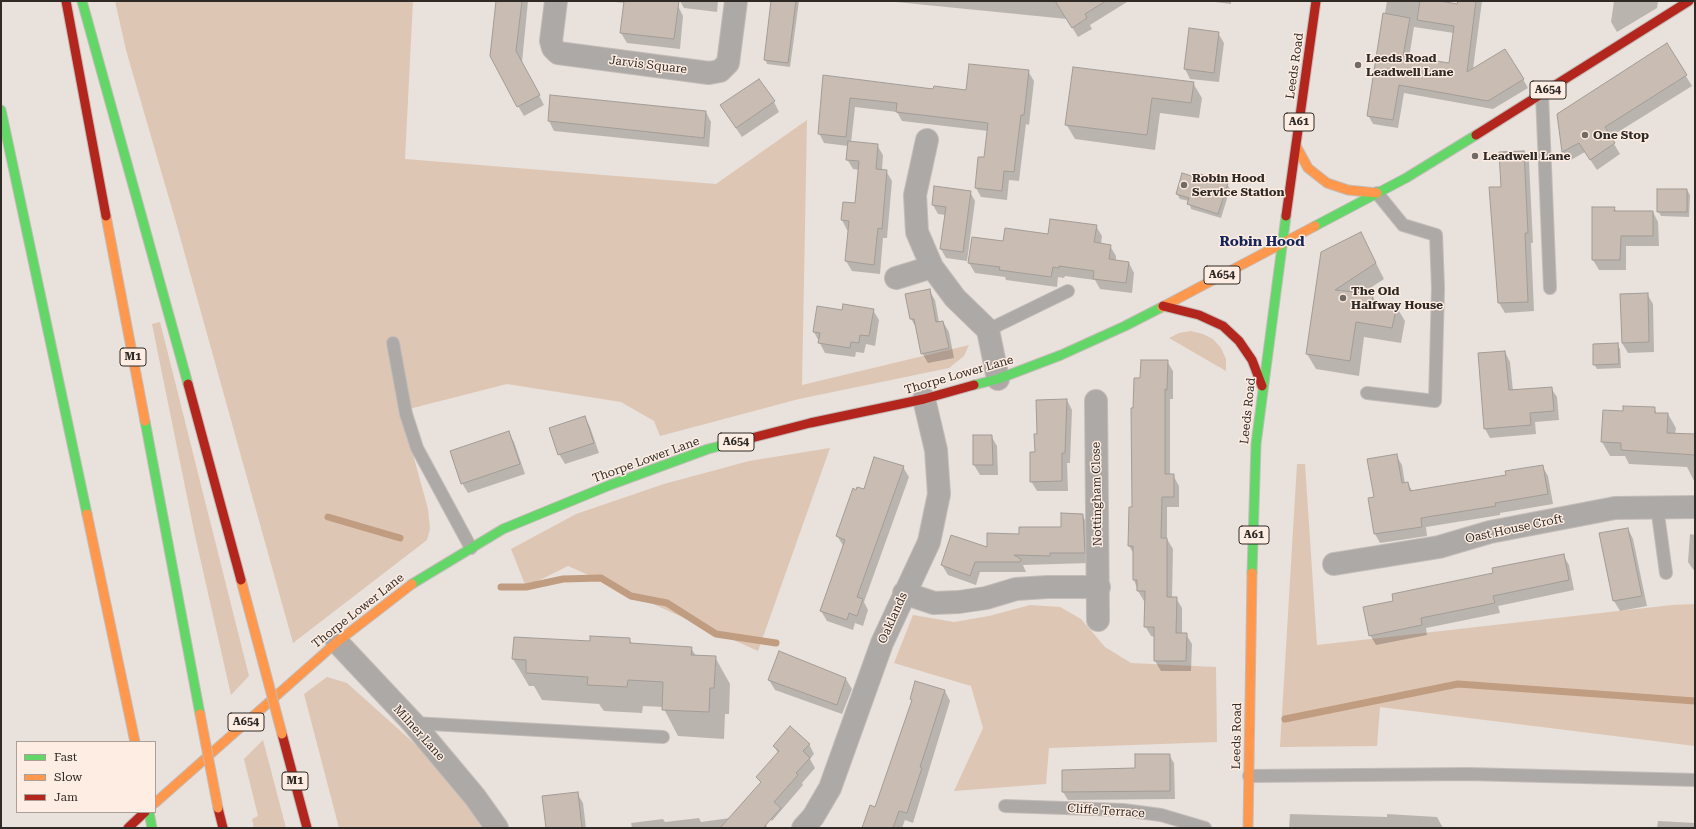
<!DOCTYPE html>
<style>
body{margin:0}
#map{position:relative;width:1696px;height:829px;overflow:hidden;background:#e9e1db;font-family:"Roboto Serif",serif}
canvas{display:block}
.frame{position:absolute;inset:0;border:2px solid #302a26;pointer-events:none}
.legend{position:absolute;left:16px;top:741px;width:140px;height:72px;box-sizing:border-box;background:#fdede2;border:1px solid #ab9f97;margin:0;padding:5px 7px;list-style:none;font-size:12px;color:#302a26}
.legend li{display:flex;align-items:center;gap:8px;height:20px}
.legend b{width:20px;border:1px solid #ab9f97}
</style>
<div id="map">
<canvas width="1696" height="829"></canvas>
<div class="frame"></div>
<ul class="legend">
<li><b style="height:5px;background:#63d668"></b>Fast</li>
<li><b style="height:5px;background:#ff974d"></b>Slow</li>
<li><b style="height:5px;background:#b3261e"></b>Jam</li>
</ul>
</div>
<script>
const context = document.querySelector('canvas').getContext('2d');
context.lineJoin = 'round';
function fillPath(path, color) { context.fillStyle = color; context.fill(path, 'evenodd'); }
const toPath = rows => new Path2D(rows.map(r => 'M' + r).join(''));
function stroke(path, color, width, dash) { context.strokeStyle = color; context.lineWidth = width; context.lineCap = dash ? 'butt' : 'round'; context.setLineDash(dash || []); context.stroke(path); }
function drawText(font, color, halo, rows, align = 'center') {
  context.font = font + ' "Roboto Serif",serif'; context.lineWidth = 3; context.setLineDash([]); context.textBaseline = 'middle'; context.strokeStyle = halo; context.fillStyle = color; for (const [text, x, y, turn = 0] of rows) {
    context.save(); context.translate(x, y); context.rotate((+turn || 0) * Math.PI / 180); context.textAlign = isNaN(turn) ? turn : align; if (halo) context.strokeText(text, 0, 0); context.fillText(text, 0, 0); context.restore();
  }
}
fillPath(toPath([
 [115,1,413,1,405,159,716,184,807,120,802,385,969,345,964,356,949,368,799,399,660,436,654,421,621,402,507,384,401,411,428,509,430,529,427,540,293,643,177,226,126,50],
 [160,322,249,676,231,695,194,531,152,324],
 [1191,331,1203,334,1213,339,1221,348,1226,359,1226,371,1169,338,1179,333],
 [830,448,758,651,568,566,526,587,511,549,576,514,664,484,749,461],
 [1297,464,1305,464,1317,645,1672,605,1695,604,1695,746,1380,707,1377,746,1280,747],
 [1030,605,1060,607,1081,619,1105,647,1131,663,1216,667,1217,742,1049,748,1046,784,954,791,983,728,971,686,894,663,913,615,954,622,989,616],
 [327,677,347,683,425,753,487,828,339,828,304,694],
 [263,740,286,828,254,828,252,819,258,816,244,759]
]), '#dec6b4');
fillPath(toPath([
 [497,1,528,1,522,62,544,105,524,116,518,106],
 [605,1,633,1,678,6,683,16,680,49,627,43,621,33,625,3],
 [680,1,718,1,717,12,684,8],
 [772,1,799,1,790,67,767,64,765,59],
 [886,1,1126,1,1127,2,1090,25,1092,29,1078,37,1067,19],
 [1207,1,1231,1,1231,4],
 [1387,1,1434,1,1458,5,1459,1,1482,1,1473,69,1523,79,1528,88,1493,109,1404,93,1398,128,1373,124,1368,115],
 [1414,27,1454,33,1450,64,1409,58],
 [1614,1,1658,1,1657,8,1617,32,1611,22],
 [1190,29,1218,33,1224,43,1219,82,1190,79,1185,69],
 [1666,44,1692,86,1610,137,1620,154,1597,170,1585,152,1569,161,1563,152,1558,115],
 [1028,71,1034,81,1029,125,1026,124,1019,181,1009,180,1007,200,981,197,976,188,985,158,988,131,902,121,897,112,855,107,851,143,877,145,883,155,882,170,886,171,892,181,887,238,883,238,880,274,852,271,846,261,849,231,847,230,842,220,844,203,855,204,859,170,853,169,847,159,848,146,824,143,819,133,824,76,934,90,967,91],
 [1193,83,1202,98,1199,118,1160,113,1155,150,1075,139,1066,124],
 [551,96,706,112,711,122,709,147,554,131,549,121],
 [774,102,779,112,742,137,727,115],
 [1523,152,1529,162,1533,243,1531,243,1534,311,1505,313,1499,303,1502,188],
 [1196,178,1227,184,1230,189,1221,218,1191,209,1189,201,1180,199,1177,194],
 [1687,190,1690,195,1689,217,1661,216,1658,211],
 [970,192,975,201,967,261,946,258,941,249,946,215,938,214,933,205],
 [1614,208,1617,212,1653,212,1658,222,1659,246,1626,246,1626,270,1599,270,1593,260],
 [1096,226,1102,236,1101,244,1110,246,1116,256,1116,261,1129,263,1134,273,1132,293,1100,289,1095,280,1065,276,1064,278,1058,277,1057,287,1006,280,1005,277,975,273,969,263,1004,242],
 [1361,233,1384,279,1361,294,1372,295,1377,304,1396,306,1405,321,1401,343,1364,337,1359,376,1316,369,1307,354,1322,252],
 [929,290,935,300,939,322,943,322,949,332,954,358,928,363,922,353,917,329,911,319],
 [1647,294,1653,304,1654,352,1628,353,1622,343],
 [873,310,879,320,875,346,866,344,864,353,856,352,855,357,825,353,814,332,843,311],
 [1617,344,1620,349,1621,368,1597,369,1594,364],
 [1505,352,1510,362,1513,391,1551,388,1557,397,1559,420,1535,422,1536,434,1490,438,1485,429],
 [1167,361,1173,371,1173,399,1170,399,1170,475,1173,475,1179,486,1179,507,1167,507,1167,539,1173,549,1172,598,1176,598,1182,608,1182,634,1186,634,1192,644,1191,671,1161,671,1155,661,1155,637,1151,636,1145,626,1146,601,1144,601,1138,591,1134,580,1134,554,1129,546,1133,508,1134,409,1141,379],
 [1067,400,1072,410,1070,463,1067,463,1068,491,1037,491,1031,481,1038,435],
 [1654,408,1657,414,1668,414,1676,428,1675,434,1695,435,1695,483,1687,467,1629,464,1625,456,1610,456,1602,442,1624,412],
 [585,417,590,427,599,453,565,464,559,454],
 [508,432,514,442,525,474,468,493,462,483],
 [974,436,991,436,997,446,998,475,980,475,974,465],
 [1396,455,1402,465,1405,484,1408,484,1413,492,1507,476,1542,466,1548,476,1553,504,1500,513,1500,515,1426,527,1427,536,1380,543,1375,534,1375,498],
 [903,467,909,477,864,602,868,610,863,626,855,623,853,630,827,621,821,611,844,547,837,536,857,491,864,491],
 [1082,515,1088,525,1090,563,1023,565,1026,572,980,572,976,585,948,575,942,565,1020,535,1062,528],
 [1628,529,1633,539,1647,606,1620,611,1614,601,1600,534],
 [1690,534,1695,535,1695,572,1688,562],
 [1563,555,1569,565,1574,590,1498,606,1500,613,1426,628,1427,635,1376,645,1370,635,1394,601],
 [629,639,633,645,691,648,696,656,715,657,730,684,729,714,725,714,724,739,678,736,663,707,643,706,642,713,604,711,599,704,542,700,534,686,529,686,513,659,591,642],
 [846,679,852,689,842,714,775,690,769,680],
 [945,691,950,701,913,823,905,820,902,828,863,828,876,808,912,701,911,699],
 [809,744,814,754,810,759,815,768,802,783,803,785,772,821,764,808,767,828,632,828,631,823,663,819,665,822,699,818,701,822,730,818,761,783,757,777,778,753,774,746],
 [1169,755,1174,763,1175,799,1068,800,1063,792,1136,769],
 [577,793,583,803,586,828,547,828],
 [1290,814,1387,817,1387,814,1437,817,1443,828,1289,828],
 [1658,821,1695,823,1695,828,1657,828]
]), '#0003');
stroke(toPath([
 [328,517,400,538],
 [501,587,526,587,563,579,601,578,631,596,667,603,716,634,776,643],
 [1285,719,1458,684,1695,701]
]), '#c09c80', 7);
const building = toPath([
 [496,1,522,1,516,51,540,95,517,107,490,56,496,1],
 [624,1,679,1,674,39,620,33,624,1],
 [771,1,796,1,788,63,764,60,771,1],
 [1055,1,1106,1,1085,14,1087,18,1072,28,1055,1],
 [1420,1,1440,1,1457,4,1458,1,1476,1,1467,72,1505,49,1524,79,1488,101,1399,85,1393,120,1367,116,1383,13,1410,18,1403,56,1449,63,1454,26,1417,20,1420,1],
 [1189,28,1219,32,1214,73,1184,69,1189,28],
 [1667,43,1687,75,1605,127,1615,143,1590,160,1579,143,1562,152,1557,114,1667,43],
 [969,64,1029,70,1024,115,1021,115,1014,172,1004,171,1002,191,975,188,978,157,984,157,988,123,896,112,897,103,850,98,846,137,818,134,823,75,933,89,934,86,966,90,969,64],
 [1073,67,1194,82,1191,103,1152,98,1147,135,1065,125,1073,67],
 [759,79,775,101,736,128,720,105,759,79],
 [550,95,706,111,704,138,548,121,550,95],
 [848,141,878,144,876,169,887,170,882,229,878,228,874,265,845,261,849,221,841,220,843,202,855,203,859,161,846,160,848,141],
 [1524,151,1528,233,1525,233,1528,302,1498,303,1489,187,1501,187,1499,152,1524,151],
 [1182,173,1195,177,1197,173,1228,183,1218,214,1187,204,1189,198,1176,194,1182,173],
 [934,186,971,191,963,252,940,249,946,207,932,205,934,186],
 [1657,189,1687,189,1687,212,1657,212,1657,189],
 [1592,207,1615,207,1614,211,1653,211,1653,236,1621,236,1620,260,1592,260,1592,207],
 [1050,219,1097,225,1094,242,1111,245,1109,259,1129,262,1126,283,1093,279,1094,271,1059,266,1059,268,1053,267,1051,277,999,270,1000,267,968,263,972,237,1003,241,1005,228,1048,234,1050,219],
 [1361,232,1376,263,1335,290,1373,294,1372,302,1397,305,1392,328,1356,322,1350,361,1306,354,1321,252,1361,232],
 [930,289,936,322,943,321,949,348,921,354,914,319,910,319,905,294,930,289],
 [1648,293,1649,342,1622,343,1620,294,1648,293],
 [843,304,874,309,869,336,860,335,859,343,851,342,850,348,818,343,820,333,813,332,817,306,842,310,843,304],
 [1618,343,1619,364,1593,365,1593,344,1618,343],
 [1505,351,1509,390,1552,387,1554,411,1530,413,1531,425,1484,429,1478,353,1505,351],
 [1141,360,1168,360,1167,390,1165,389,1165,474,1174,474,1174,497,1162,497,1161,538,1167,538,1167,597,1177,597,1176,633,1187,633,1186,661,1154,661,1154,627,1144,627,1145,591,1137,591,1137,580,1133,580,1133,546,1128,546,1129,507,1132,507,1131,408,1133,408,1134,378,1140,378,1141,360],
 [1067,399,1065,453,1062,453,1062,481,1030,482,1030,452,1035,452,1034,434,1037,434,1036,400,1067,399],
 [1623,406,1655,407,1655,413,1668,413,1667,433,1695,434,1695,455,1621,450,1621,443,1601,442,1603,410,1623,411,1623,406],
 [585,416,594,443,558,455,549,428,585,416],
 [509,431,520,464,461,484,450,451,509,431],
 [973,435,992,435,993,465,973,465,973,435],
 [1397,454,1402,483,1408,482,1410,491,1506,475,1505,471,1543,465,1548,494,1495,503,1496,506,1421,518,1422,527,1374,534,1368,498,1374,497,1367,459,1397,454],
 [874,457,904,466,857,597,863,599,857,616,849,613,847,620,820,611,845,540,836,536,853,488,856,490,857,487,864,489,874,457],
 [1061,513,1083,514,1085,553,1050,553,1050,556,1014,555,1021,559,1020,562,975,562,970,576,941,565,951,535,987,547,987,533,1019,534,1019,527,1061,527,1061,513],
 [1628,528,1642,596,1613,601,1599,533,1628,528],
 [1564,554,1569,580,1493,596,1495,603,1421,618,1422,625,1369,636,1363,607,1393,601,1392,594,1493,573,1492,568,1564,554],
 [590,636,630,638,630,643,692,647,691,655,716,656,714,688,710,688,709,712,662,710,663,682,628,680,627,687,587,685,588,677,526,673,526,660,512,659,514,637,590,641,590,636],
 [779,651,846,678,837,705,768,680,779,651],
 [915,681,945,690,926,749,920,767,922,768,907,813,899,811,893,828,862,828,870,805,875,807,912,700,910,699,915,681],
 [790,726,810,744,803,751,810,758,796,773,798,775,774,802,781,808,763,828,720,828,761,782,756,777,779,751,773,746,790,726],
 [1135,754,1170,754,1170,791,1062,792,1062,770,1135,768,1135,754],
 [578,792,582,828,546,828,542,796,578,792]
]);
fillPath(building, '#c9bcb2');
stroke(building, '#a29c97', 1);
const lane = toPath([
 [1542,94,1550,288],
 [988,330,1068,291],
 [393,343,406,414,417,448,471,548],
 [1367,393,1435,401,1438,288,1436,235,1403,225,1377,193],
 [1657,507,1666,573],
 [413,723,663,737],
 [1249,776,1468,774,1695,780],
 [1005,806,1123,810,1161,815,1205,828]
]);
const street = toPath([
 [556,1,551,41,553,48,558,53,709,73,720,71,728,63,736,1],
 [927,140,915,195,917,232,932,267,955,298,988,330,998,379],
 [896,278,932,267],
 [1096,401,1098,620],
 [1334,564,1439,547,1490,532,1615,508,1695,507],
 [904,593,934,603,959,602,986,598,1016,589,1047,587,1099,587],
 [337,642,413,723,475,797,497,828],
 [803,828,813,817,830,788,882,643,929,542,939,494,936,450,924,399]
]);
const fast = toPath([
 [82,1,188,384],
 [1,110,87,514],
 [1315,226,1406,178,1476,135],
 [974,385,998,379,1061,355,1125,326,1162,307],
 [145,421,200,714],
 [1252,573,1256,444,1286,216],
 [412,584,503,529,610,485,708,449,724,445],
 [149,812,152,828]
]);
const slow = toPath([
 [1296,146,1308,168,1327,183,1348,190,1377,193],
 [106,216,145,421],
 [1162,307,1315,226],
 [87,514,135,742],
 [241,580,256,636],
 [155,803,337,642,412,584],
 [1248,828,1252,573]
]);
const jam = toPath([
 [66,1,106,216],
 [1476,135,1689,1],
 [1286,216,1316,1],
 [1163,306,1199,315,1223,326,1239,341,1252,360,1262,386],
 [188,384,241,580],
 [724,445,810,423,924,399,974,385],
 [282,734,307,828],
 [218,808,223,828],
 [128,828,145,812]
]);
stroke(lane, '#c3bcb8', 14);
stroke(street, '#c3bcb8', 24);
stroke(fast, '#c3bcb8', 11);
stroke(slow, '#c3bcb8', 11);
stroke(jam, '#c3bcb8', 11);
stroke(lane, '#ada9a6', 12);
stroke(street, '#ada9a6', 22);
stroke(fast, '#63d668', 9);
stroke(slow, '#ff974d', 9);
stroke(jam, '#b3261e', 9);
const slowBridge = toPath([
 [256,636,282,734],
 [200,714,218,808]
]);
stroke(slowBridge, '#c3bcb8', 11, []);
stroke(slowBridge, '#ff974d', 9);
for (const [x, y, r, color] of [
 [1358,65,4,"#716a65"],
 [1585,135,4,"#716a65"],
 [1475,156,4,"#716a65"],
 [1184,185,4,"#716a65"],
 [1343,298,4,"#716a65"]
]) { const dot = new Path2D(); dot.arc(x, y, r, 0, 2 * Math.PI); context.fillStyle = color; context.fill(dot); stroke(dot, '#fdede2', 1.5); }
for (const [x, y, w] of [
 [1548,90,36],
 [1299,122,30],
 [1222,275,36],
 [133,357,26],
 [736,442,36],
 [1254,535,30],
 [246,722,36],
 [295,781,26]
]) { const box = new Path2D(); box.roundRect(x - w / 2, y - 9, w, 18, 3); context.fillStyle = '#fdede2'; context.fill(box); stroke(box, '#302a26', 1); }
drawText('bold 11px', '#302a26', null, [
 ["A654",1548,90],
 ["A61",1299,122],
 ["A654",1222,275],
 ["M1",133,357],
 ["A654",736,442],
 ["A61",1254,535],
 ["A654",246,722],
 ["M1",295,781]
]);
drawText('bold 12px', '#302a26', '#fdede2', [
 ["Leeds Road",1366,58],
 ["Leadwell Lane",1366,72],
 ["One Stop",1593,135],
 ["Leadwell Lane",1483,156],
 ["Robin Hood",1192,178],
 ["Service Station",1192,192],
 ["The Old",1351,291],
 ["Halfway House",1351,305]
], 'left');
drawText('12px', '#302a26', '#fdede2', [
 ["Jarvis Square",648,65,7],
 ["Leeds Road",1295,66,-82],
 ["Thorpe Lower Lane",959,375,-16],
 ["Leeds Road",1248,411,-84],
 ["Thorpe Lower Lane",646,460,-20],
 ["Nottingham Close",1097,494,-91],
 ["Oast House Croft",1514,529,-12],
 ["Thorpe Lower Lane",358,611,-38],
 ["Oaklands",893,618,-66],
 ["Milner Lane",419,733,48],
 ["Leeds Road",1237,736,-89],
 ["Cliffe Terrace",1106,811,4]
]);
drawText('bold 14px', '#15245b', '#fdede2', [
 ["Robin Hood",1262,242]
]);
</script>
